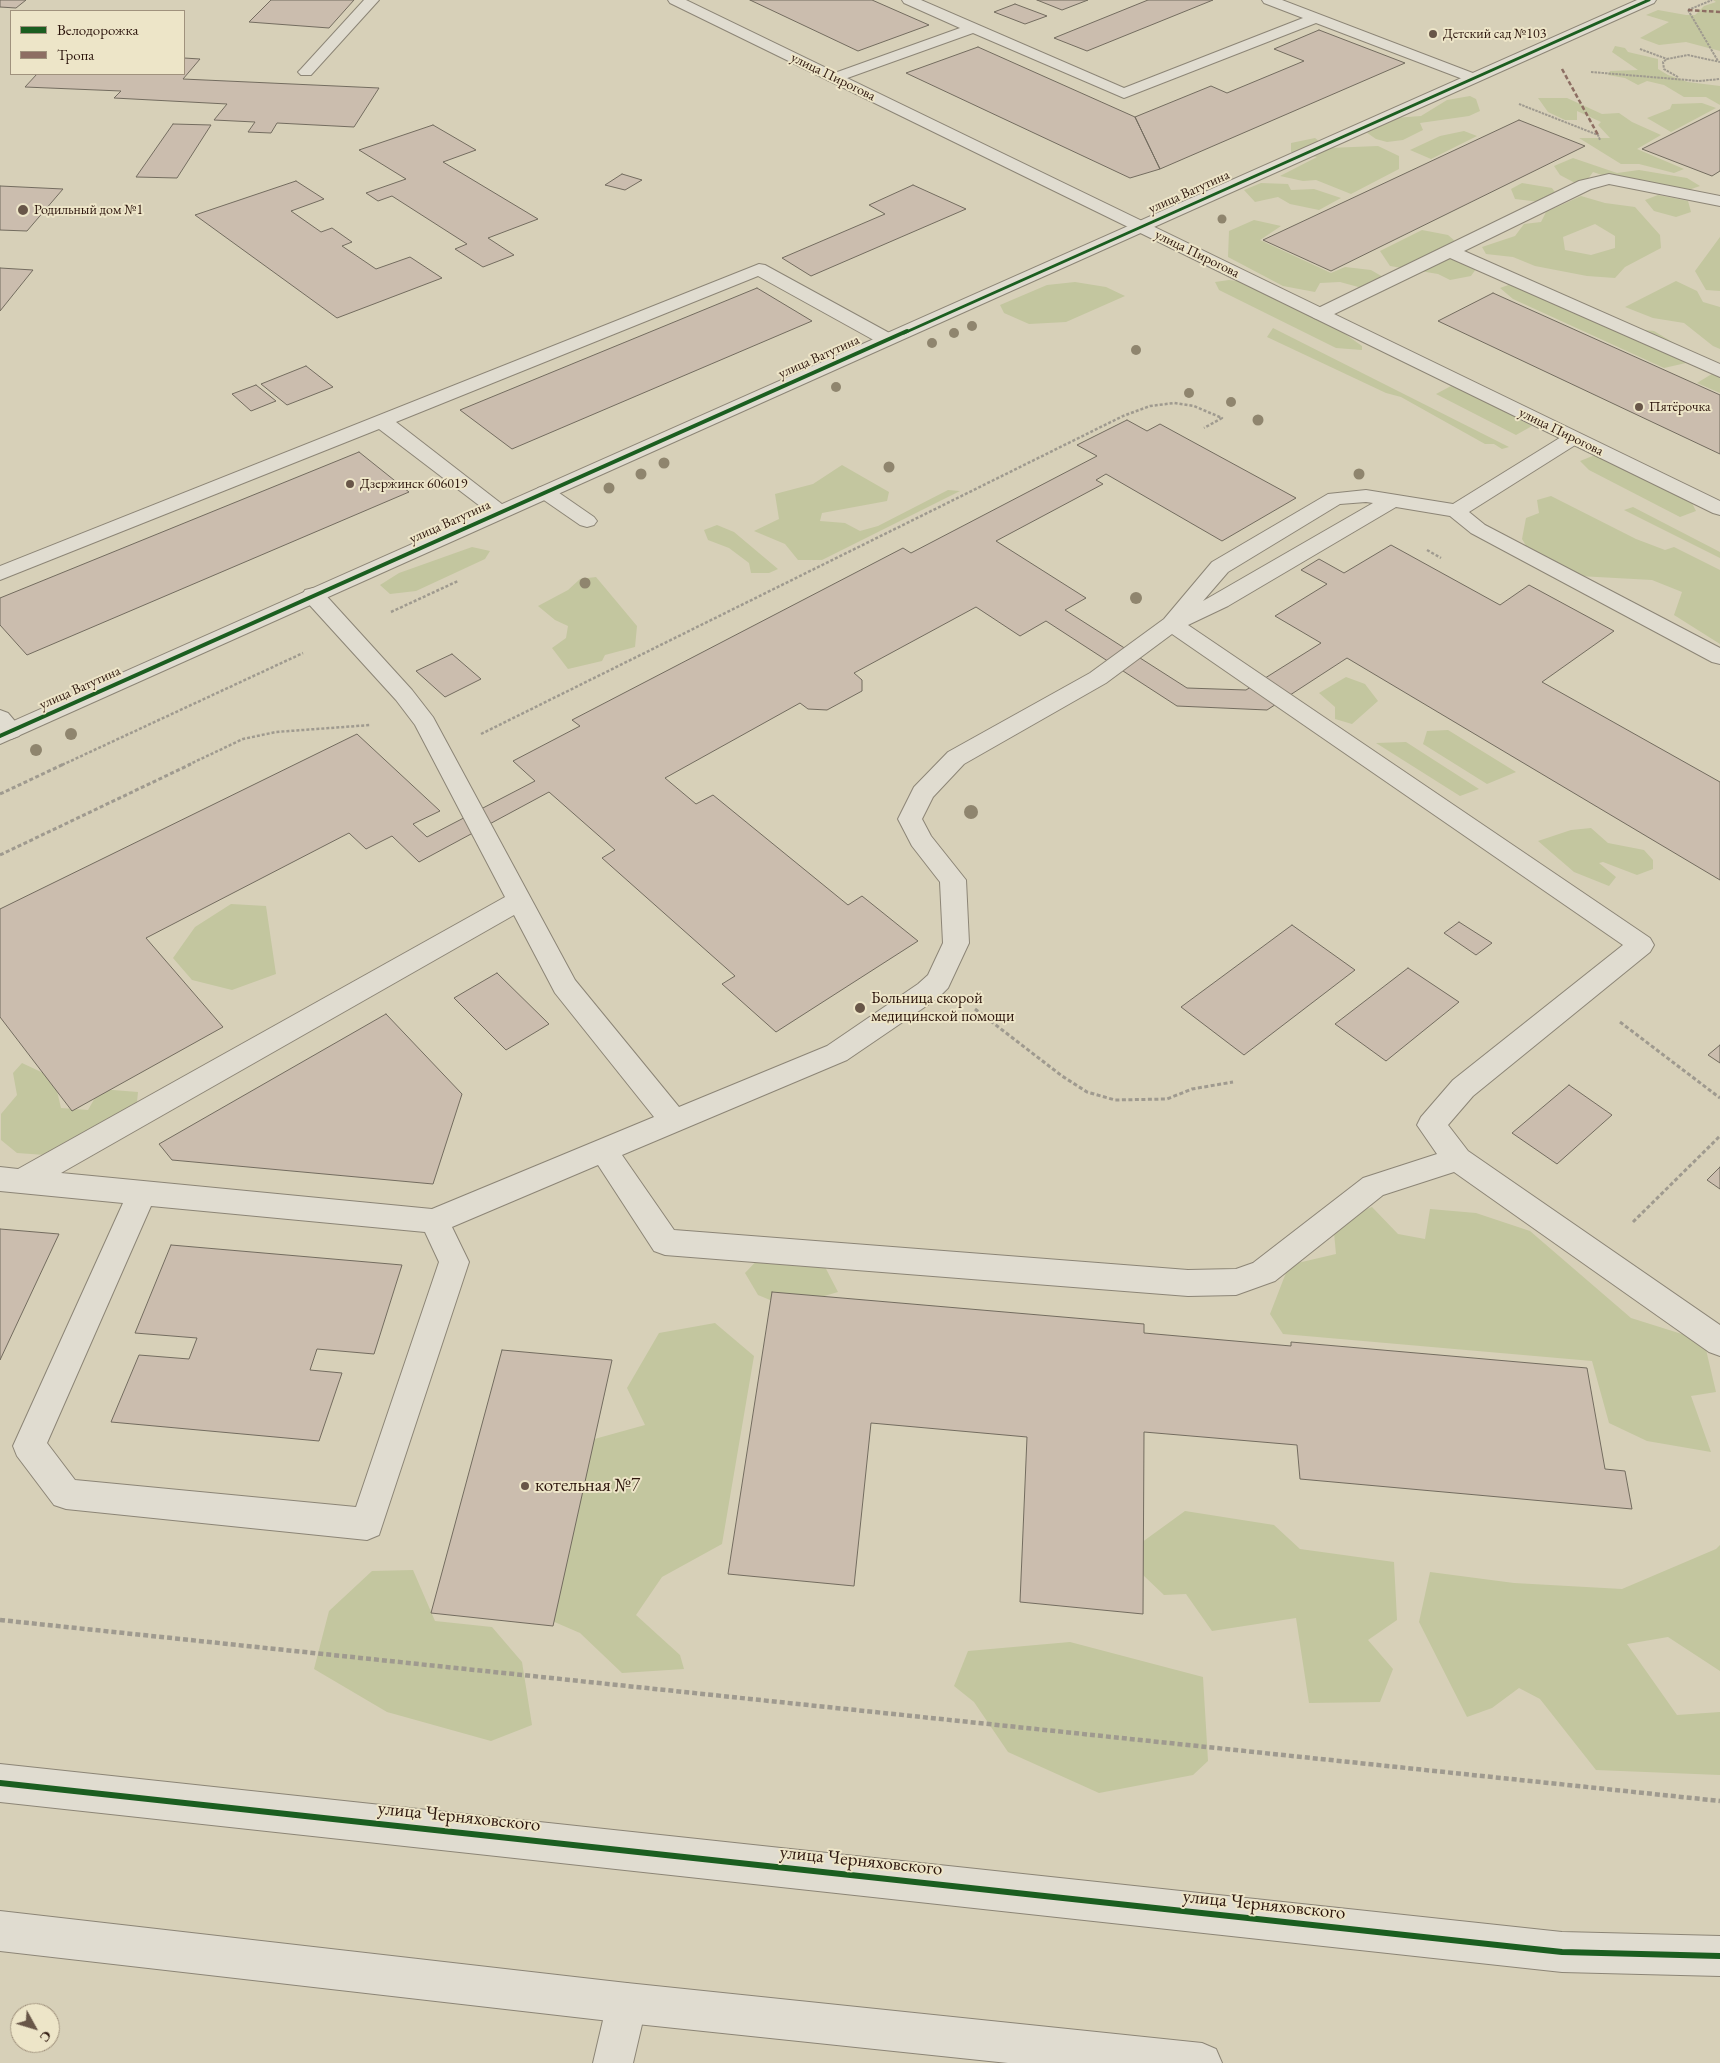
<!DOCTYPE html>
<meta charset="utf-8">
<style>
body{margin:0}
#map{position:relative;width:1720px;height:2063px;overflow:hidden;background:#d7d0b8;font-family:"EB Garamond",serif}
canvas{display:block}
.legend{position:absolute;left:10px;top:10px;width:175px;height:65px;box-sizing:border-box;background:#ede5c8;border:1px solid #a0927d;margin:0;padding:6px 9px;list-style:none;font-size:15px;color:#2c150c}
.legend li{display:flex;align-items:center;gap:10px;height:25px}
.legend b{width:25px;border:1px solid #a0927d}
.north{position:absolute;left:10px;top:2003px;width:50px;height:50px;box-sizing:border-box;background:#ede5c8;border:1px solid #a0927d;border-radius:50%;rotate:129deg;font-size:14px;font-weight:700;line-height:20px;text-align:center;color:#2c150c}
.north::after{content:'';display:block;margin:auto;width:18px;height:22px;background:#685648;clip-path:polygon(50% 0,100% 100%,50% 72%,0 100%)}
</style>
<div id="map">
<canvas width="1720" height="2063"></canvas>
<ul class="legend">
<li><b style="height:6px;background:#1b5e20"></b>Велодорожка</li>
<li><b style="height:6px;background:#8d6e63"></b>Тропа</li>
</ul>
<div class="north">С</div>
</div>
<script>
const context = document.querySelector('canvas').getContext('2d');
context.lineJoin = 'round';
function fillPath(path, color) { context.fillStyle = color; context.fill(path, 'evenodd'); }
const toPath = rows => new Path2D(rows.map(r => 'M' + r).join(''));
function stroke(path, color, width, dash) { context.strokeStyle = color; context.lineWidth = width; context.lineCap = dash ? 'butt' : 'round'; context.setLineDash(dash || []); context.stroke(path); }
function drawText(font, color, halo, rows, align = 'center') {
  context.font = font + ' "EB Garamond",serif'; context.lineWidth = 4; context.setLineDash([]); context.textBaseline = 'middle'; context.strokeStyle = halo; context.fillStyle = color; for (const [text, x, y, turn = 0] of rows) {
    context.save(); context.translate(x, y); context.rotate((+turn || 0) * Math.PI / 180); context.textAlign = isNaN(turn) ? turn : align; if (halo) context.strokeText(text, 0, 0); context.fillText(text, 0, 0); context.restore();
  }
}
fillPath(toPath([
 [1713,0,1720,0,1720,51,1686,42,1659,45,1640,38,1669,22,1646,15,1658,10,1686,15,1695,15,1704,6,1716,2],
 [1615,46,1625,48,1628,52,1658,59,1658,69,1668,75,1688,82,1720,86,1720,105,1706,97,1684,97,1664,85,1647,81,1638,85,1625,78,1608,75,1610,71,1638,70,1612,52],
 [1470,96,1476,99,1480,111,1469,116,1420,123,1423,130,1403,140,1387,142,1376,139,1363,130,1393,118,1421,116,1447,100],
 [1538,98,1567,98,1602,114,1619,113,1632,122,1661,135,1637,149,1684,169,1674,173,1639,164,1621,164,1579,138,1610,138,1598,125,1601,122,1577,111,1577,120,1565,120,1548,112],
 [1702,103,1716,108,1671,132,1647,118,1670,109,1672,104],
 [1464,131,1477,136,1431,159,1410,150,1440,136],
 [1315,138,1328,148,1378,146,1399,156,1399,169,1351,194,1316,180,1303,181,1280,176,1317,157,1291,152,1291,143],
 [1573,158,1617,173,1639,170,1687,178,1700,186,1677,194,1641,188,1593,172,1588,179,1575,183,1560,175,1554,166],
 [1261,183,1288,184,1291,190,1314,189,1341,198,1319,210,1290,204,1278,197,1255,202,1244,190],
 [1522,183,1552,188,1557,195,1540,202,1515,199,1511,189],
 [1658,195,1688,201,1691,212,1676,217,1654,211,1645,200],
 [1581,196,1605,203,1635,207,1660,235,1661,248,1625,267,1615,278,1587,276,1535,266,1513,257,1486,254,1482,247,1515,236,1524,224,1541,222,1546,212],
 [1595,224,1615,236,1615,248,1591,255,1565,250,1563,237],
 [1254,220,1281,226,1260,240,1331,273,1345,267,1371,270,1383,277,1362,288,1340,282,1320,283,1315,292,1283,286,1228,257,1229,231],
 [1422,230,1448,235,1470,254,1462,261,1476,269,1471,276,1450,280,1438,274,1390,266,1380,251],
 [1720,237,1720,291,1706,290,1695,271],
 [1229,280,1246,282,1334,326,1362,346,1362,350,1336,348,1219,290,1215,282],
 [1676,281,1697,291,1703,302,1720,307,1720,349,1713,346,1684,323,1653,318,1625,307],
 [1075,282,1106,287,1125,296,1066,322,1029,324,1004,313,1000,305,1047,285],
 [1514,283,1627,328,1654,331,1684,349,1686,363,1664,368,1513,299,1500,288],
 [1273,328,1509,447,1502,449,1494,444,1485,444,1401,397,1386,393,1267,337],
 [1720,369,1720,393,1697,383],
 [1451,386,1500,404,1532,426,1516,435,1436,394],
 [1595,455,1690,499,1696,511,1680,517,1589,470,1580,461],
 [842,465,889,492,887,501,822,513,820,521,845,523,860,531,878,526,948,490,960,491,822,560,798,560,785,544,754,531,779,519,775,494,813,484],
 [1551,496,1636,539,1665,550,1674,547,1720,570,1720,644,1674,615,1682,592,1652,580,1579,576,1531,554,1522,539,1526,518,1539,513,1537,500],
 [1633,507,1720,552,1720,558,1624,510],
 [717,525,734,532,778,569,769,573,751,573,749,563,729,548,708,540,704,530],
 [472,547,490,551,485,559,416,591,390,594,380,585,399,573],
 [596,577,637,626,635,647,605,655,602,661,568,669,552,648,566,638,568,626,555,620,538,606,568,590,580,579],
 [1346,677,1365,684,1378,701,1352,724,1335,719,1335,707,1319,693],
 [1448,730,1516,772,1487,784,1423,744,1427,731],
 [1406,742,1479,789,1460,796,1376,743],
 [1591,828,1608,843,1644,850,1653,860,1653,869,1637,875,1603,862,1599,863,1616,877,1609,886,1574,872,1538,841,1571,830],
 [231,904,266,906,276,974,232,990,192,980,173,958,195,927],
 [22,1063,54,1078,61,1108,88,1110,100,1089,138,1092,135,1121,45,1155,17,1153,1,1140,1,1114,17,1095,13,1073],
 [1372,1207,1398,1234,1425,1239,1430,1209,1476,1213,1530,1231,1631,1318,1704,1341,1716,1392,1691,1396,1711,1452,1647,1441,1609,1423,1592,1361,1283,1334,1270,1314,1289,1265,1336,1254,1333,1222],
 [764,1253,823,1263,838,1292,787,1307,758,1295,745,1273],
 [715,1323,754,1356,722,1544,662,1577,636,1615,680,1655,684,1669,622,1673,580,1633,515,1605,580,1443,645,1425,627,1388,659,1333],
 [1185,1511,1274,1525,1300,1549,1394,1562,1397,1620,1368,1640,1393,1669,1380,1702,1309,1703,1296,1618,1212,1631,1186,1594,1164,1595,1123,1556],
 [1720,1545,1720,1671,1668,1637,1627,1644,1677,1715,1720,1712,1720,1775,1596,1770,1540,1699,1519,1688,1492,1708,1467,1717,1419,1622,1430,1572,1514,1583,1622,1589,1716,1549],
 [413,1570,435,1621,492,1627,522,1662,532,1725,491,1741,387,1712,314,1669,329,1611,372,1571],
 [1070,1642,1203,1677,1208,1761,1193,1775,1099,1793,1008,1752,974,1702,954,1686,968,1651]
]), '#c3c69f');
const building = toPath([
 [0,0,26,0,16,8,0,7,0,0],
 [271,0,354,0,329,28,249,22,271,0],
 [750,0,872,0,929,25,858,51,750,0],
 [1037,0,1088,0,1062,10,1037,0],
 [1148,0,1213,0,1087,51,1054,38,1148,0],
 [1015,4,1047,16,1025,24,994,12,1015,4],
 [1319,30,1405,63,1160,169,1135,117,1211,86,1227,93,1304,61,1274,49,1319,30],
 [978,47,1135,117,1160,169,1130,178,906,73,978,47],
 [184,58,200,59,183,79,379,88,354,127,277,123,271,133,248,132,255,122,214,120,227,104,114,98,121,91,25,87,37,74,184,74,184,58],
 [1720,110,1720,171,1712,176,1642,149,1720,110],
 [1519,120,1585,146,1331,271,1263,240,1519,120],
 [173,124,211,125,177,178,136,177,173,124],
 [433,125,476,150,443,162,538,219,488,238,514,255,483,267,455,249,467,244,392,196,378,201,366,193,406,179,359,150,433,125],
 [622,174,642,180,625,190,605,185,622,174],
 [296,181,324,199,291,211,321,232,332,228,352,242,342,246,376,269,410,257,442,278,337,318,195,215,296,181],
 [913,185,966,209,811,276,782,258,885,214,869,205,913,185],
 [0,186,63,189,27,231,0,230,0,186],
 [0,268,33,270,0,311,0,268],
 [757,288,812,321,512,449,460,410,757,288],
 [1493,293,1720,395,1720,454,1438,321,1493,293],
 [306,366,333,387,287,405,261,384,306,366],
 [256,385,276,401,251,411,232,394,256,385],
 [1127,420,1147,431,1160,424,1296,498,1222,541,1106,474,1096,480,1103,484,996,541,1086,598,1065,610,1187,688,1246,690,1321,643,1275,616,1327,584,1301,570,1319,559,1344,573,1391,545,1500,605,1529,585,1614,631,1542,682,1720,782,1720,880,1347,658,1267,710,1177,706,1046,621,1020,636,976,607,854,673,862,680,862,691,827,710,808,709,800,703,665,778,696,804,713,795,848,905,862,896,918,941,776,1032,722,984,735,976,602,858,615,850,549,792,419,862,392,836,366,849,349,833,146,938,223,1027,72,1111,0,1017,0,909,357,734,440,811,413,824,427,837,535,781,513,761,580,726,572,720,903,548,911,553,1097,456,1077,445,1127,420],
 [359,452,409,492,27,655,0,625,0,598,359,452],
 [452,654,481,679,445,697,416,671,452,654],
 [1459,922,1492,943,1476,955,1444,933,1459,922],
 [1292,925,1355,970,1244,1055,1181,1007,1292,925],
 [1408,968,1459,1002,1386,1061,1335,1024,1408,968],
 [497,973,549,1024,506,1050,454,998,497,973],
 [386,1014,462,1094,433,1184,172,1160,159,1144,386,1014],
 [1720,1045,1720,1063,1708,1055,1720,1045],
 [1569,1085,1612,1115,1557,1164,1512,1133,1569,1085],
 [1720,1167,1720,1189,1707,1180,1720,1167],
 [0,1229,59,1234,0,1360,0,1229],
 [171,1245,402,1265,374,1354,317,1349,310,1370,342,1373,319,1441,111,1422,139,1355,189,1359,197,1338,135,1333,171,1245],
 [772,1292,1144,1324,1144,1333,1291,1346,1291,1342,1587,1368,1605,1469,1625,1471,1632,1509,1300,1479,1297,1445,1144,1432,1143,1614,1020,1602,1027,1437,871,1423,854,1586,728,1574,772,1292],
 [502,1350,612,1360,553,1626,431,1613,502,1350]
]);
fillPath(building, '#cbbdae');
stroke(building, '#736c5f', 1);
const service = toPath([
 [364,0,379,0,311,75,301,75,298,72,301,69,364,0],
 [902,0,921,0,1124,88,1303,18,1264,3,1262,0,1282,0,1478,75,1481,78,1478,81,1473,83,1468,81,1316,23,1124,98,973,33,839,81,829,81,826,78,829,75,960,28,904,3,902,0],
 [1609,174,1720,196,1720,206,1609,184,1591,189,1464,251,1720,364,1720,377,1450,258,1326,318,1320,319,1314,318,1311,314,1314,310,1579,181,1609,174],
 [759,264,765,265,893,335,895,339,893,343,886,345,879,343,758,276,396,422,507,508,510,512,507,516,500,518,493,516,379,429,0,580,0,566,759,264],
 [1573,432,1580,434,1583,438,1580,442,1469,512,1485,525,1720,648,1720,664,1712,662,1471,533,1450,516,1396,507,1228,606,1188,625,1650,938,1654,945,1650,952,1473,1096,1448,1125,1468,1151,1720,1325,1720,1356,1709,1352,1454,1172,1383,1195,1275,1281,1236,1295,1188,1296,665,1255,654,1251,598,1165,452,1227,469,1262,379,1535,367,1540,66,1509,54,1505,17,1456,13,1446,123,1203,0,1191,0,1167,18,1169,505,897,415,725,396,700,305,600,302,595,305,590,313,588,321,590,412,690,433,717,575,980,679,1107,827,1046,918,984,928,975,943,943,940,882,912,846,898,819,914,787,948,752,1090,673,1164,619,1212,562,1328,494,1366,490,1453,504,1566,434,1573,432],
 [1366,502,1373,503,1203,601,1228,572,1340,504,1366,502],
 [1172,634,1623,945,1453,1080,1421,1117,1417,1125,1437,1154,1363,1178,1253,1263,1236,1269,1188,1270,674,1230,622,1155,847,1060,938,998,948,988,969,943,966,880,931,836,922,819,933,797,964,764,1106,683,1172,634],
 [514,915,555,993,654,1117,432,1209,61,1173,514,915],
 [151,1206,425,1232,439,1262,356,1507,75,1480,47,1443,151,1206],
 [545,486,552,488,594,517,597,521,594,525,587,527,580,525,538,496,535,492,538,488,545,486],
 [0,710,8,713,19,726,23,731,19,736,11,739,3,736,0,733,0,710],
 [627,1983,641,1989,647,2003,633,2063,593,2063,607,2003,613,1989,627,1983]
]);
const minor = toPath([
 [1637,0,1656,0,1654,3,0,744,0,727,1637,0]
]);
const tertiary = toPath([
 [668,0,686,0,1720,501,1720,515,1713,513,670,3,668,0],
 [0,1764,1562,1932,1720,1936,1720,1976,1562,1972,0,1802,0,1764],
 [0,1911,627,1983,1202,2043,1216,2049,1222,2063,1008,2063,627,2023,0,1951,0,1911]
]);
stroke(service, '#8c8576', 2);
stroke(minor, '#8c8576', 2);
stroke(tertiary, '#8c8576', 2);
stroke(toPath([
 [1688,10,1712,0],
 [1688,10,1718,61],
 [1640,49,1667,59],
 [1591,72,1699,81,1720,79],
 [1678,77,1664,69,1663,62,1667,59,1688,55,1720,62],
 [1519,104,1598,135,1600,140]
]), '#9f9a8f', 2, [2.5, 1]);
stroke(toPath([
 [1427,550,1441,558],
 [391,612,458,581],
 [481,734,1123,416,1150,406,1174,403,1194,406,1222,418,1204,428],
 [62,765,303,653],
 [188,765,243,739,276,732,370,725]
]), '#9f9a8f', 2.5, [3, 2]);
stroke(toPath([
 [0,794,64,764],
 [0,855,191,764],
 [975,1009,1062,1076,1087,1092,1115,1100,1167,1099,1192,1089,1233,1082],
 [1620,1022,1720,1098],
 [1633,1222,1720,1136]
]), '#9f9a8f', 3, [4, 2.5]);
stroke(toPath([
 [0,1620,1720,1801]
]), '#9f9a8f', 4.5, [5, 3]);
fillPath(service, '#e0dcd0');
fillPath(minor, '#e0dcd0');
fillPath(tertiary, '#e0dcd0');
stroke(toPath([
 [1688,10,1720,12],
 [1562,69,1598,135]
]), '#8d6e63', 2.5, [4.5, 2.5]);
stroke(toPath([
 [904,333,1649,0]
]), '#1b5e20', 3);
stroke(toPath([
 [0,736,907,331]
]), '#1b5e20', 4);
stroke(toPath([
 [0,1783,1562,1952,1720,1956]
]), '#1b5e20', 6);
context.fillStyle = '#8f856e';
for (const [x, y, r] of [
 [1222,219,4.5],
 [972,326,5],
 [954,333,5],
 [932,343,5],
 [1136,350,5],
 [836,387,5],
 [1189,393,5],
 [1231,402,5],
 [1258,420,5.5],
 [664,463,5.5],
 [889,467,5.5],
 [641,474,5.5],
 [1359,474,5.5],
 [609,488,5.5],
 [585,583,5.5],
 [1136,598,6],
 [71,734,6],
 [36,750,6],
 [971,812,7]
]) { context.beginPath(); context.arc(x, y, r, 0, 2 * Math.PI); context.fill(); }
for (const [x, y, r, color] of [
 [1433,34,5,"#685648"],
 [23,210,6,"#685648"],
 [1639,407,5,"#685648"],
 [350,484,5,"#685648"],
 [860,1008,6,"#685648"],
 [525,1486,5,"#685648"]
]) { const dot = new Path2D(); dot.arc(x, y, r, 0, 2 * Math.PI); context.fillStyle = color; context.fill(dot); stroke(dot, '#ede5c8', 2); }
drawText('14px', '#2c150c', '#ede5c8', [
 ["Детский сад №103",1443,34],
 ["Родильный дом №1",34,210],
 ["Пятёрочка",1649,407],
 ["Дзержинск 606019",360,484]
], 'left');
drawText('14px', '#2c150c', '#ede5c8', [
 ["улица Пирогова",833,77,26],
 ["улица Ватутина",1189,192,-24],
 ["улица Пирогова",1197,254,26],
 ["улица Ватутина",819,357,-24],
 ["улица Пирогова",1561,432,26],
 ["улица Ватутина",450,522,-24],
 ["улица Ватутина",80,688,-24]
]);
drawText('16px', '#2c150c', '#ede5c8', [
 ["Больница скорой",871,999],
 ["медицинской помощи",871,1017]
], 'left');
drawText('19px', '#2c150c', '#ede5c8', [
 ["котельная №7",535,1486]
], 'left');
drawText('19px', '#2c150c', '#ede5c8', [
 ["улица Черняховского",459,1817,6],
 ["улица Черняховского",861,1861,6],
 ["улица Черняховского",1264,1905,6]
]);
</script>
